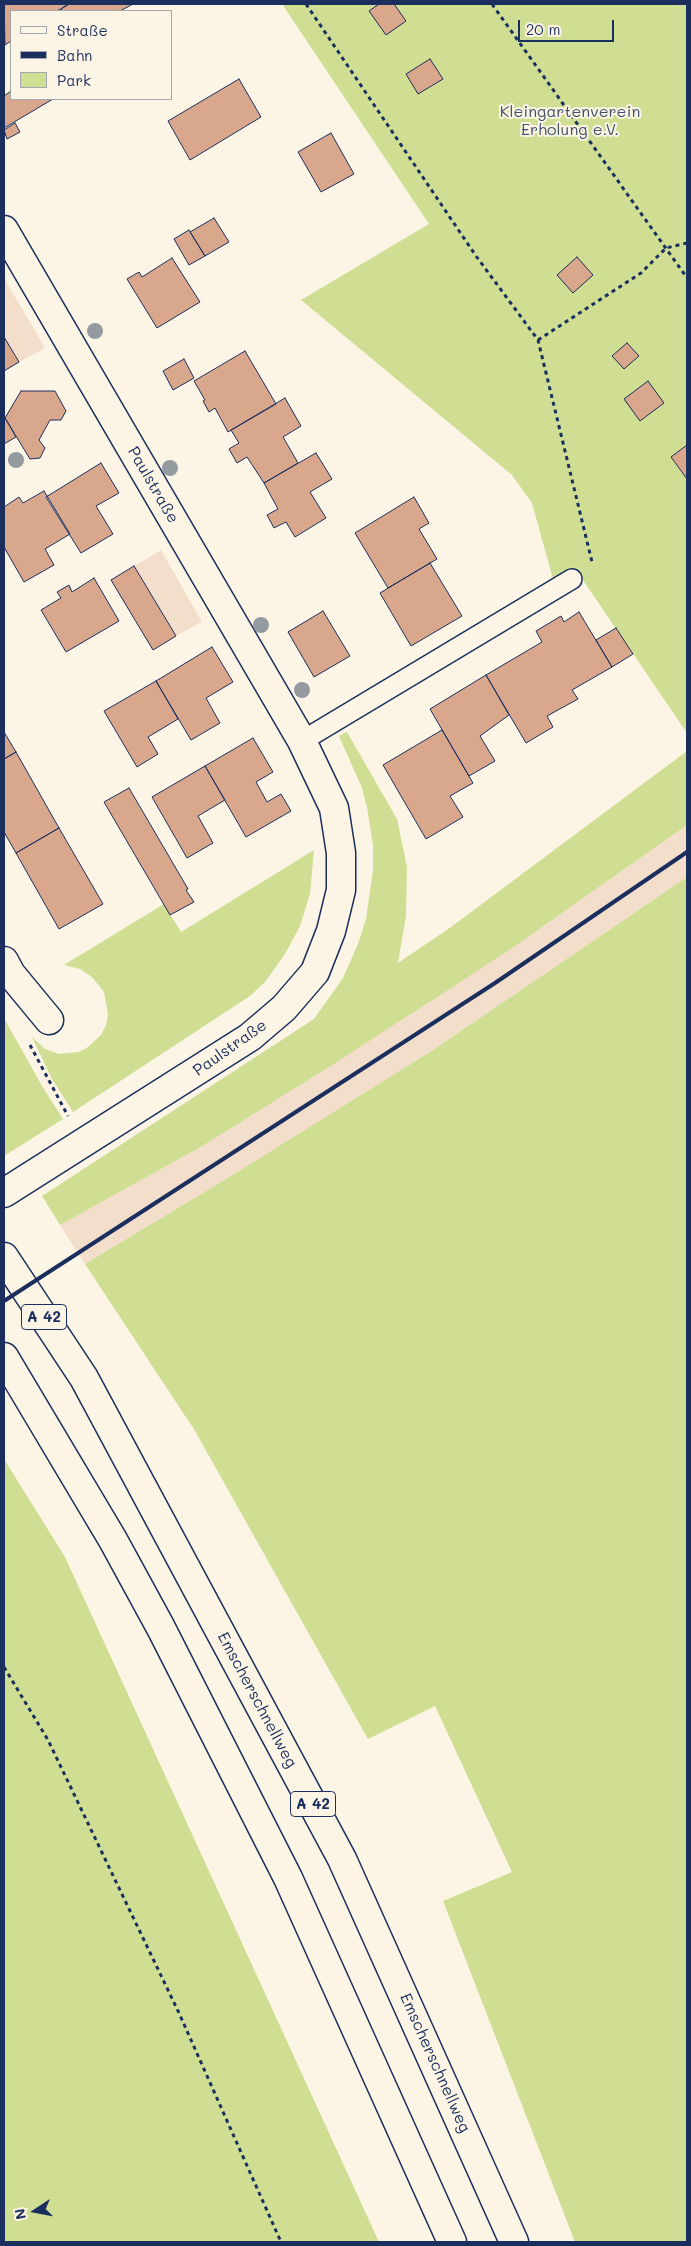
<!DOCTYPE html>
<meta charset="utf-8">
<style>
body{margin:0}
#map{position:relative;width:691px;height:2246px;overflow:hidden;background:#fcf5e5;font-family:Mali,sans-serif}
canvas{display:block}
.frame{position:absolute;inset:0;border:5px solid #1b2f5e;pointer-events:none}
.legend{position:absolute;left:10px;top:10px;width:162px;height:90px;box-sizing:border-box;background:#fcf5e5;border:1px solid #a2a6af;margin:0;padding:6px 9px;list-style:none;font-size:15px;color:#1b2f5e}
.legend li{display:flex;align-items:center;gap:10px;height:25px}
.legend b{width:25px;border:1px solid #a2a6af}
.north{position:absolute;left:10px;top:2186px;width:50px;height:50px;-webkit-text-stroke:4px #fcf5e5;paint-order:stroke;rotate:259deg;font-size:14px;font-weight:700;line-height:20px;text-align:center;color:#1b2f5e}
.north::after{content:'';display:block;margin:auto;width:18px;height:22px;background:#1b2f5e;clip-path:polygon(50% 0,100% 100%,50% 72%,0 100%)}
.scale{position:absolute;left:518px;top:20px;width:96px;height:22px;box-sizing:border-box;border:2px solid #1b2f5e;border-top:0;padding-left:6px;font-size:15px;line-height:18px;white-space:nowrap;color:#1b2f5e;-webkit-text-stroke:4px #fcf5e5;paint-order:stroke}
</style>
<div id="map">
<canvas width="691" height="2246"></canvas>
<div class="frame"></div>
<ul class="legend">
<li><b style="height:6px;background:#fcf5e5"></b>Straße</li>
<li><b style="height:6px;background:#1b2f5e"></b>Bahn</li>
<li><b style="height:14px;background:#cfde92"></b>Park</li>
</ul>
<div class="north">N</div>
<div class="scale">20 m</div>
</div>
<script>
const context = document.querySelector('canvas').getContext('2d');
context.lineJoin = 'round';
function fillPath(path, color) { context.fillStyle = color; context.fill(path, 'evenodd'); }
const toPath = rows => new Path2D(rows.map(r => 'M' + r).join(''));
function stroke(path, color, width, dash) { context.strokeStyle = color; context.lineWidth = width; context.lineCap = dash ? 'butt' : 'round'; context.setLineDash(dash || []); context.stroke(path); }
function drawText(font, color, halo, rows, align = 'center') {
  context.font = font + ' Mali,sans-serif'; context.lineWidth = 4; context.setLineDash([]); context.textBaseline = 'middle'; context.strokeStyle = halo; context.fillStyle = color; for (const [text, x, y, turn = 0] of rows) {
    context.save(); context.translate(x, y); context.rotate((+turn || 0) * Math.PI / 180); context.textAlign = isNaN(turn) ? turn : align; if (halo) context.strokeText(text, 0, 0); context.fillText(text, 0, 0); context.restore();
  }
}
fillPath(toPath([
 [4,278,45,348,19,362,4,337],
 [161,550,202,622,176,636,134,566],
 [687,825,687,877,430,1052,226,1179,85,1264,60,1225,199,1148,508,951]
]), '#f2deca');
fillPath(toPath([
 [282,4,687,4,687,733,574,567,553,579,532,503,512,475,301,300,429,224],
 [347,732,397,819,407,867,406,916,398,963,451,927,687,751,687,825,508,951,332,1065,199,1148,60,1225,42,1196,314,1019,343,978,358,944,366,919,373,870,373,845,367,807,362,788,339,736],
 [314,850,310,894,300,926,285,954,265,982,250,996,73,1112,52,1079,32,1037,45,1049,59,1054,79,1052,88,1047,101,1035,106,1025,108,1014,104,992,92,977,80,969,64,965,164,904,181,932],
 [687,877,687,2242,575,2242,443,1901,512,1872,435,1706,368,1739,195,1431,85,1264,226,1179,430,1052],
 [4,1018,42,1086,63,1119,4,1156],
 [4,1459,65,1557,379,2242,4,2242]
]), '#cfde92');
const building = toPath([
 [4,4,68,4,68,5,57,11,11,11,11,41,5,45,4,4],
 [68,4,133,4,120,11,62,11,61,9,68,4],
 [379,4,394,4,406,21,386,35,369,11,379,4],
 [430,59,443,79,418,94,406,74,430,59],
 [239,79,261,117,190,160,168,121,239,79],
 [11,91,11,99,53,99,4,128,4,96,11,91],
 [15,123,20,132,7,139,4,130,15,123],
 [331,133,354,174,321,192,298,152,331,133],
 [214,218,229,242,205,256,190,232,214,218],
 [189,230,205,256,189,265,174,239,189,230],
 [577,257,593,275,573,293,557,275,577,257],
 [172,258,200,302,157,328,127,279,139,272,142,277,172,258],
 [4,337,19,362,4,371,4,337],
 [627,343,639,356,624,369,612,356,627,343],
 [245,351,276,404,228,432,215,408,209,412,203,401,205,400,194,381,245,351],
 [184,359,194,378,173,390,163,371,184,359],
 [648,381,664,403,640,421,624,399,648,381],
 [21,391,55,391,66,411,61,420,50,420,39,440,45,448,40,458,30,459,5,418,21,391],
 [285,398,301,426,283,437,298,463,264,483,247,457,237,463,229,449,239,443,231,430,285,398],
 [4,416,16,437,4,444,4,416],
 [687,445,687,479,671,457,687,445],
 [316,453,332,479,310,492,326,518,295,537,286,522,274,528,267,515,278,509,264,483,316,453],
 [101,463,119,493,96,506,113,534,81,553,46,497,101,463],
 [44,491,70,534,45,549,54,565,24,582,4,547,4,507,19,497,23,503,44,491],
 [414,497,429,523,419,529,437,559,388,588,355,533,414,497],
 [430,563,462,616,411,646,380,593,430,563],
 [134,566,176,636,153,650,111,580,134,566],
 [94,578,119,621,66,652,41,610,61,598,57,592,69,585,72,592,94,578],
 [323,611,350,656,314,677,288,632,323,611],
 [579,612,612,667,572,690,578,699,547,716,553,727,526,743,486,675,542,642,536,631,561,616,564,622,579,612],
 [616,628,633,654,612,667,596,640,616,628],
 [212,647,233,682,206,698,220,723,191,740,156,681,212,647],
 [486,675,509,715,480,736,495,761,469,776,430,709,486,675],
 [156,681,178,719,148,737,158,754,137,767,104,711,156,681],
 [442,730,473,783,450,796,463,817,426,839,383,765,442,730],
 [4,732,16,752,4,759,4,732],
 [253,738,273,772,256,782,267,802,281,794,291,811,246,837,205,766,253,738],
 [16,752,59,828,16,853,4,832,4,759,16,752],
 [205,766,225,800,198,816,213,843,187,858,152,797,205,766],
 [129,788,188,889,186,890,194,902,170,915,104,802,129,788],
 [59,828,103,904,59,929,16,853,59,828]
]);
fillPath(building, '#d9a78c');
stroke(building, '#1b2f5e', 1);
const service = toPath([
 [302,741,572,579]
]);
const minor = toPath([
 [4,230,302,741,334,808,341,853,341,890,331,931,315,972,284,1008,250,1037,4,1193],
 [4,961,11,974,49,1020]
]);
const motorway = toPath([
 [4,1257,84,1378,342,1859,514,2242],
 [4,1357,113,1540,161,1628,288,1878,452,2242]
]);
stroke(service, '#1b2f5e', 22);
stroke(minor, '#1b2f5e', 31);
stroke(motorway, '#1b2f5e', 31);
stroke(toPath([
 [306,4,476,256,538,340,592,562],
 [492,4,687,278],
 [538,340,641,273,666,248,687,243],
 [30,1045,68,1116],
 [4,1667,48,1740,179,2013,281,2242]
]), '#1b2f5e', 3, [4, 4]);
stroke(service, '#fcf5e5', 19);
stroke(minor, '#fcf5e5', 28);
stroke(motorway, '#fcf5e5', 28);
stroke(toPath([
 [4,1301,495,983,687,852]
]), '#1b2f5e', 4);
context.fillStyle = '#949ba0';
for (const [x, y] of [
 [95,331],
 [16,460],
 [170,468],
 [261,625],
 [302,690]
]) { context.beginPath(); context.arc(x, y, 8, 0, 2 * Math.PI); context.fill(); }
for (const [x, y, w] of [
 [44,1317,45],
 [313,1804,45]
]) { const box = new Path2D(); box.roundRect(x - w / 2, y - 12.5, w, 25, 4); context.fillStyle = '#fcf5e5'; context.fill(box); stroke(box, '#1b2f5e', 1); }
drawText('bold 15px', '#1b2f5e', null, [
 ["A 42",44,1317],
 ["A 42",313,1804]
]);
drawText('16px', '#3f5268', '#fcf5e5', [
 ["Kleingartenverein",570,112],
 ["Erholung e.V.",570,130]
]);
drawText('16px', '#1b2f5e', '#fcf5e5', [
 ["Paulstraße",153,485,60],
 ["Paulstraße",230,1048,-35],
 ["Emscherschnellweg",257,1700,62],
 ["Emscherschnellweg",435,2063,66]
]);
</script>
